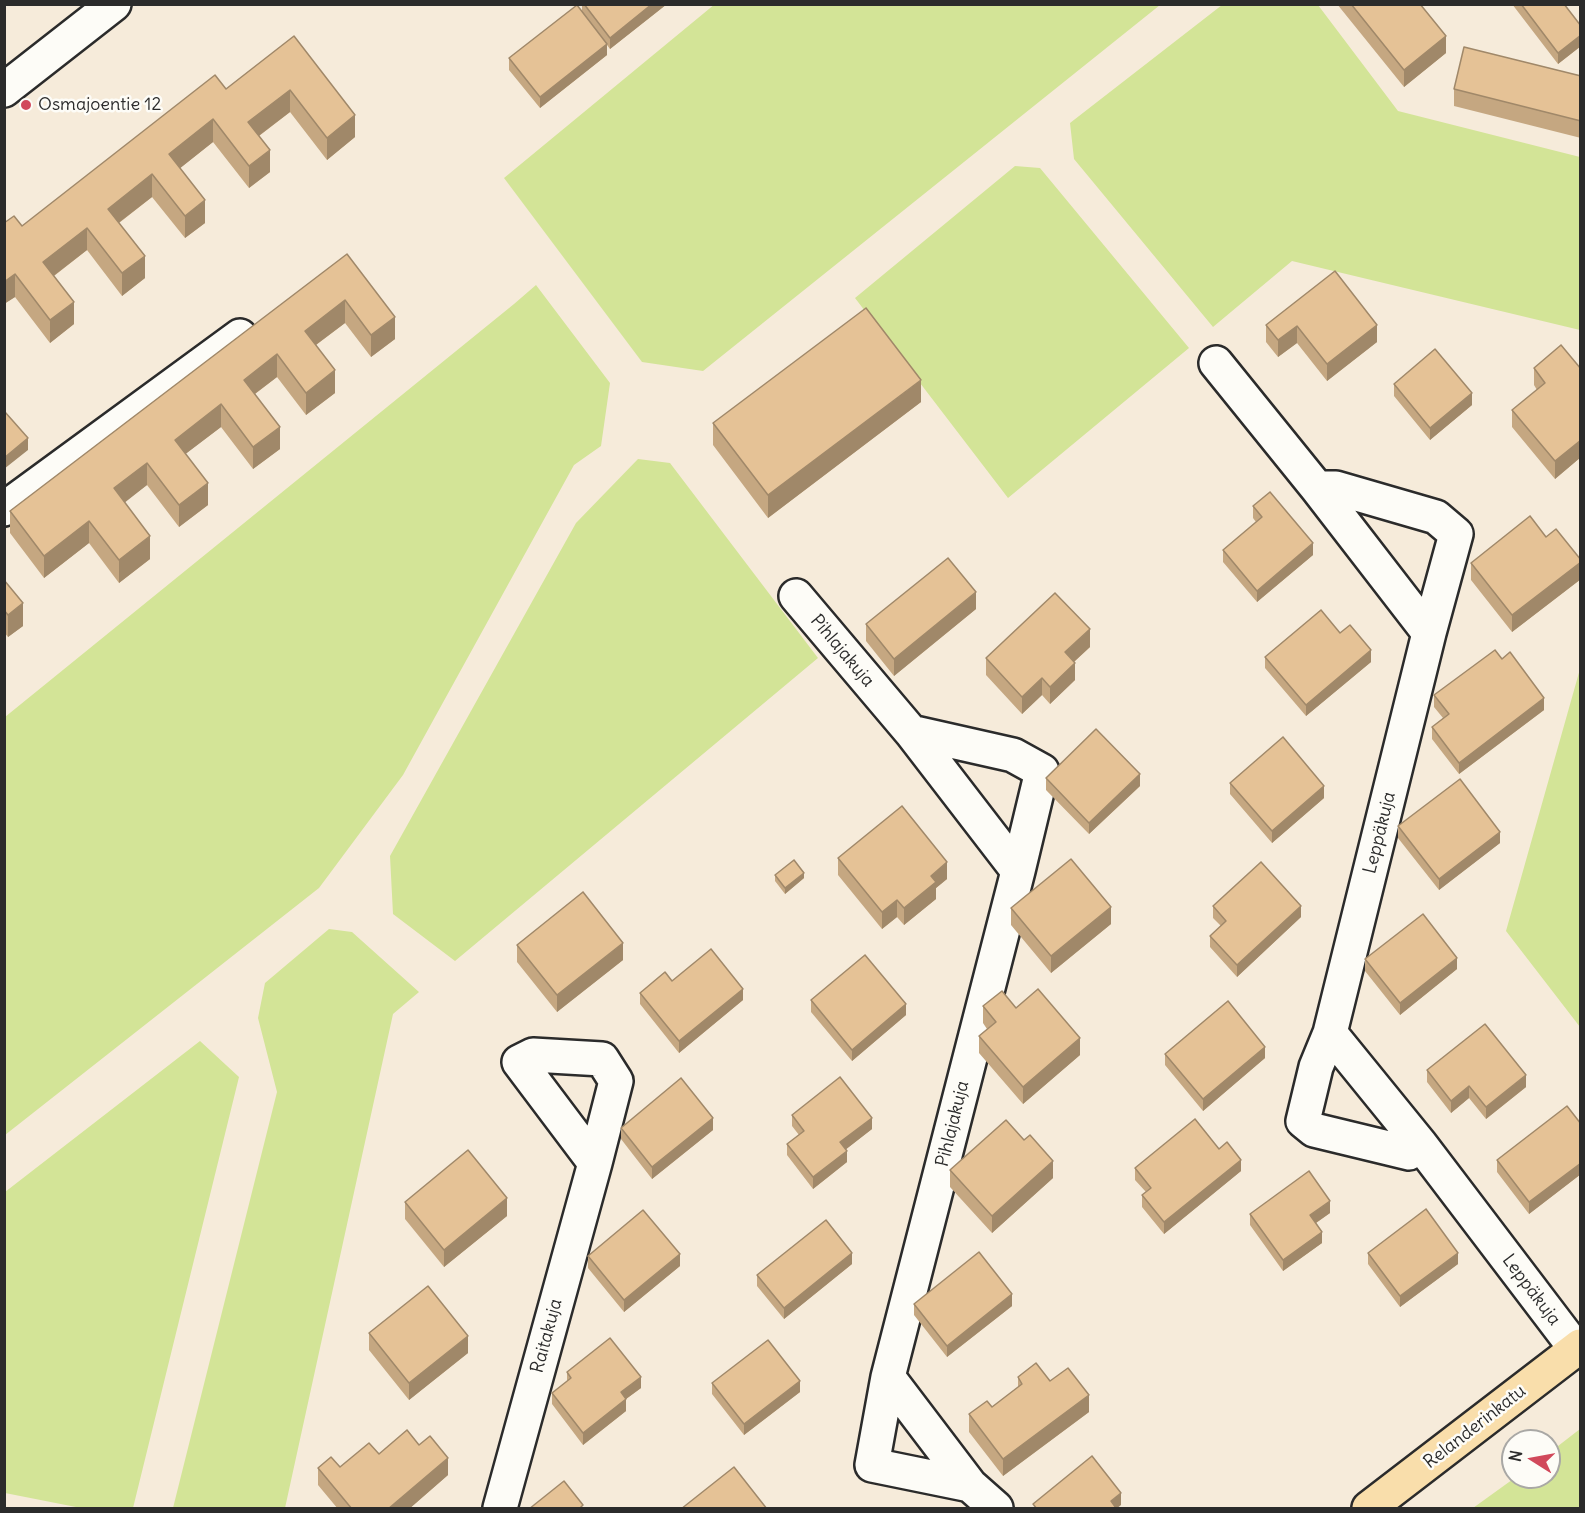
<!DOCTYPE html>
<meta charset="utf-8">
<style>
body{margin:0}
#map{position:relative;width:1585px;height:1513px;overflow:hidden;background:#f6ebda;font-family:Delius,sans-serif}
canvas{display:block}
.frame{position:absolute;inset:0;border:6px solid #2b2b2b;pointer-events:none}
.north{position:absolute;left:1501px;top:1429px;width:60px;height:60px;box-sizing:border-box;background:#fdfcf7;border:2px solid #a9a8a5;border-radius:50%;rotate:281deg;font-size:16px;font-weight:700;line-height:24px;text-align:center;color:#2b2b2b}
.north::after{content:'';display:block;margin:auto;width:21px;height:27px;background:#d1495b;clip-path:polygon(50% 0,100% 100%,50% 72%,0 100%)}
</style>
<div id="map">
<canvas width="1585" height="1513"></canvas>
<div class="frame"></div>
<div class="north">N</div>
</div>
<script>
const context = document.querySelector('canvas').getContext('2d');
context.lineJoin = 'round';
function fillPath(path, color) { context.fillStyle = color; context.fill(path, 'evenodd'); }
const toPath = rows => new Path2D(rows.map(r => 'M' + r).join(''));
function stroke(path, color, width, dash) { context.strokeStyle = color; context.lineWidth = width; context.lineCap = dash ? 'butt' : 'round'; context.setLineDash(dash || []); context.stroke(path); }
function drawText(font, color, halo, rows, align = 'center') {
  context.font = font + ' Delius,sans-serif'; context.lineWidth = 5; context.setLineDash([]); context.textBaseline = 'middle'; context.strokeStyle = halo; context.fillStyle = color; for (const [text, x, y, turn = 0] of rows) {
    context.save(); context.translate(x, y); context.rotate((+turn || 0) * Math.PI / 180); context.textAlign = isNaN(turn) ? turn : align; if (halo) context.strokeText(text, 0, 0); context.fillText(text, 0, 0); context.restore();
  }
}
fillPath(toPath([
 [715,4,1160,4,1160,5,703,371,642,362,504,178],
 [1222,5,1318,5,1398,111,1580,157,1580,330,1292,261,1213,327,1074,159,1070,123],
 [1015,166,1040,168,1189,348,1008,498,855,298],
 [536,285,610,383,601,446,574,465,403,775,319,888,5,1135,5,717,514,304],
 [638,459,670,463,818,658,455,961,393,914,390,856,576,523],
 [1580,669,1580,1027,1506,931],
 [329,929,352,932,419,992,393,1014,285,1508,173,1508,277,1092,258,1018,265,983],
 [200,1041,239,1077,133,1508,81,1508,5,1493,5,1192],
 [1580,1429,1580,1508,1473,1508,1516,1477,1549,1477,1549,1453]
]), '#d3e497');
const minor = toPath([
 [4,90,114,4],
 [1216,363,1317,488,1429,633,1330,1033,1421,1145,1576,1349],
 [1317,488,1336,488,1436,517,1456,534,1429,633],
 [4,509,240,336],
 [796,596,911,732,1018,871,888,1377,970,1485,996,1508],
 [911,732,1013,755,1042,771,1018,871],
 [1330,1033,1316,1067,1303,1121,1314,1130,1409,1153,1421,1145],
 [888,1377,872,1465,970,1485],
 [500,1508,595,1163,616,1081,602,1059,533,1055,519,1062,595,1163]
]);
const major = toPath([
 [1369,1508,1580,1346]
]);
stroke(minor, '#2b2b2b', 38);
stroke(major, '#2b2b2b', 38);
stroke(minor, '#fdfcf7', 33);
stroke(major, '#f9deab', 33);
fillPath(toPath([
 [582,4,667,4,610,49,607,45,607,55,540,108,509,70,509,58,582,12],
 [1337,4,1420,4,1446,53,1404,87],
 [1512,4,1564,4,1581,26,1581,46,1558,64],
 [294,36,355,137,327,160,290,112,259,136,270,172,249,188,213,142,180,168,205,223,185,238,152,197,119,223,145,278,122,296,87,250,54,276,74,324,50,343,15,297,4,304,4,223,22,226,226,89],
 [1581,76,1581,138,1454,106,1454,89],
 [347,254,395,339,371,357,345,323,316,345,335,393,306,415,277,377,255,394,280,449,253,469,221,427,185,454,208,505,179,527,147,485,124,502,150,559,119,583,89,543,44,578,10,533,10,511],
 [1335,271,1377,342,1327,381,1297,343,1278,357,1266,342,1266,325],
 [1534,368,1581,369,1581,457,1555,479,1512,427,1512,410,1537,390,1534,385],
 [1394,384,1472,405,1430,440,1394,396],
 [921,402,768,518,713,445,713,423],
 [1253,506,1313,555,1257,602,1223,562,1223,550,1256,522,1253,518],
 [1546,537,1581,560,1581,579,1512,632,1471,580,1471,563],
 [4,580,23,626,8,637,4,632],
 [976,609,894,676,866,641,866,624],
 [1340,633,1371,662,1306,716,1265,668,1265,657],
 [1090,647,1074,662,1075,680,1050,704,1042,695,1022,714,986,675,986,658],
 [1434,695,1544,710,1459,774,1432,739,1432,727,1443,718,1434,707],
 [1046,778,1140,786,1089,834,1046,790],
 [1230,783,1324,798,1272,843,1230,794],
 [1398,826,1500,843,1439,890,1398,838],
 [838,858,947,879,936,888,936,899,904,925,897,917,882,929,838,875],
 [775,875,804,878,785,894,775,881],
 [1213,906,1301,917,1237,977,1210,947,1210,936,1221,926,1213,918],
 [1011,908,1111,924,1051,973,1011,925],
 [517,945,623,960,557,1012,517,962],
 [1365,959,1457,969,1400,1015,1365,971],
 [672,981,743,1000,679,1053,640,1004,640,993],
 [811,1000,906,1015,852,1061,811,1012],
 [983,1006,1016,1008,1080,1055,1023,1104,979,1053,979,1036,987,1029,983,1023],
 [1165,1054,1265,1058,1203,1111,1165,1065],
 [1427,1070,1526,1087,1486,1119,1469,1098,1451,1113,1427,1082],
 [792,1115,872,1129,846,1149,847,1162,813,1189,787,1155,787,1144,799,1135,792,1126],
 [1581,1124,1581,1174,1529,1214,1497,1172,1497,1160],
 [621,1128,713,1130,652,1179,621,1139],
 [1024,1140,1053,1178,992,1233,950,1187,950,1170],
 [1219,1149,1241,1171,1164,1234,1142,1207,1142,1195,1146,1192,1135,1180,1135,1168],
 [405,1202,507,1216,444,1267,405,1219],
 [1330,1213,1316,1223,1322,1243,1283,1271,1250,1225,1250,1214],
 [1368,1253,1458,1264,1400,1307,1368,1264],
 [588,1256,680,1266,624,1312,588,1268],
 [852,1264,784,1319,757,1286,757,1275],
 [914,1304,1012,1306,947,1357,914,1315],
 [369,1333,468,1353,409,1400,369,1350],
 [567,1372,641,1388,626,1399,626,1411,583,1445,552,1404,552,1393,567,1381],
 [1018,1377,1050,1381,1089,1412,1003,1476,969,1432,969,1414,992,1407,1018,1387],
 [712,1383,800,1392,744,1435,712,1394],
 [419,1445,448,1475,409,1509,338,1509,318,1485,318,1468,340,1467,379,1454]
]), '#c5a781');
fillPath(toPath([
 [652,4,667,4,610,49,610,38],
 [1581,35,1581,46,1558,64,1558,53],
 [1446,36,1446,53,1404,87,1404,70],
 [607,44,607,55,540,108,540,97],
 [290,90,290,112,248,144,248,122],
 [355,115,355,137,327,160,327,138],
 [213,119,213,142,169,177,169,154],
 [270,150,270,172,249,188,249,166],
 [152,174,152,197,108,231,108,209],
 [205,200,205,223,185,238,185,216],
 [87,228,87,250,43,284,43,262],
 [145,256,145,278,122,296,122,273],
 [15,274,15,297,4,304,4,282],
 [345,300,345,323,305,353,305,331],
 [74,302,74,324,50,343,50,320],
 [395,317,395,339,371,357,371,335],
 [1377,325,1377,342,1327,381,1327,364],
 [1297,326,1297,343,1278,357,1278,340],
 [277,354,277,377,244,402,244,380],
 [335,370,335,393,306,415,306,393],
 [921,380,921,402,768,518,768,495],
 [1472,393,1472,405,1430,440,1430,428],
 [221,404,221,427,175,462,175,440],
 [280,427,280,449,253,469,253,447],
 [28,438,28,450,4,469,4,458],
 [1581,440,1581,457,1555,479,1555,461],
 [147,463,147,485,114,511,114,488],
 [208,483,208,505,179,527,179,505],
 [89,521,89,543,44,578,44,556],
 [150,536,150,559,119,583,119,560],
 [1313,543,1313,555,1257,602,1257,591],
 [1581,562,1581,579,1512,632,1512,615],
 [976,592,976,609,894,676,894,659],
 [23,603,23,626,8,637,8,615],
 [1090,629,1090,647,1065,670,1065,652],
 [1371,650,1371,662,1306,716,1306,705],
 [1075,663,1075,680,1050,704,1050,687],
 [1042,678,1042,695,1022,714,1022,697],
 [1544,698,1544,710,1459,774,1459,763],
 [1140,774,1140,786,1089,834,1089,823],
 [1324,786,1324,798,1272,843,1272,831],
 [1500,832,1500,843,1439,890,1439,879],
 [947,862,947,879,936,888,936,899,904,925,904,908,931,876],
 [804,873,804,878,785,894,785,888],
 [897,900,897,917,882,929,882,912],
 [1301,906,1301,917,1237,977,1237,965],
 [1111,907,1111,924,1051,973,1051,956],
 [623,943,623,960,557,1012,557,995],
 [1457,958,1457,969,1400,1015,1400,1003],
 [743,989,743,1000,679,1053,679,1041],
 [906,1004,906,1015,852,1061,852,1050],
 [1080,1038,1080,1055,1023,1104,1023,1087],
 [1265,1047,1265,1058,1203,1111,1203,1099],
 [1526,1075,1526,1087,1486,1119,1486,1107],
 [1469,1086,1469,1098,1451,1113,1451,1101],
 [713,1118,713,1130,652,1179,652,1167],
 [872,1118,872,1129,840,1154,840,1142],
 [847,1151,847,1162,813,1189,813,1177],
 [1241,1160,1241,1171,1164,1234,1164,1222],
 [1053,1161,1053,1178,992,1233,992,1216],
 [1581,1163,1581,1174,1529,1214,1529,1202],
 [507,1198,507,1216,444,1267,444,1250],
 [1330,1201,1330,1213,1310,1227,1310,1215],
 [1322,1232,1322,1243,1283,1271,1283,1260],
 [852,1253,852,1264,784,1319,784,1308],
 [1458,1253,1458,1264,1400,1307,1400,1296],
 [680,1254,680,1266,624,1312,624,1300],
 [1012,1294,1012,1306,947,1357,947,1346],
 [468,1336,468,1353,409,1400,409,1383],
 [641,1377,641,1388,626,1399,626,1411,583,1445,583,1433,621,1392],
 [800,1381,800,1392,744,1435,744,1424],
 [1089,1395,1089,1412,1003,1476,1003,1459],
 [448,1458,448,1475,409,1509,388,1509],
 [1121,1493,1121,1505,1116,1509,1111,1501]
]), '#a08869');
const building = toPath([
 [584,4,652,4,610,38,584,4],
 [1351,4,1420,4,1446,36,1404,70,1351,4],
 [1521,4,1564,4,1581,26,1581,35,1558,53,1521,4],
 [577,5,607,44,540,97,509,58,577,5],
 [294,36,355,115,327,138,290,90,248,122,270,150,249,166,213,119,169,154,205,200,185,216,152,174,108,209,145,256,122,273,87,228,43,262,74,302,50,320,15,274,4,282,4,223,14,216,22,226,215,75,226,89,294,36],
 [1464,47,1581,76,1581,121,1454,89,1464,47],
 [347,254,395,317,371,335,345,300,305,331,335,370,306,393,277,354,244,380,280,427,253,447,221,404,175,440,208,483,179,505,147,463,114,488,150,536,119,560,89,521,44,556,10,511,347,254],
 [1335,271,1377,325,1327,364,1297,326,1278,340,1266,325,1335,271],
 [866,308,921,380,768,495,713,423,866,308],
 [1561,345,1581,369,1581,440,1555,461,1512,410,1545,383,1534,368,1561,345],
 [1435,349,1472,393,1430,428,1394,384,1435,349],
 [4,412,5,412,28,438,4,458,4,412],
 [1270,492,1313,543,1257,591,1223,550,1262,517,1253,506,1270,492],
 [1530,516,1546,537,1556,529,1581,560,1581,562,1512,615,1471,563,1530,516],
 [948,558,976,592,894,659,866,624,948,558],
 [4,580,23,603,8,615,4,610,4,580],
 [1055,593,1090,629,1065,652,1075,663,1050,687,1042,678,1022,697,986,658,1055,593],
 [1321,610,1340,633,1350,625,1371,650,1306,705,1265,657,1321,610],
 [1495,650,1502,659,1510,652,1544,698,1459,763,1432,727,1449,714,1434,695,1495,650],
 [1096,729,1140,774,1089,823,1046,778,1096,729],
 [1283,737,1324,786,1272,831,1230,783,1283,737],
 [1460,779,1500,832,1439,879,1398,826,1460,779],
 [902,806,947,862,931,876,936,882,904,908,897,900,882,912,838,858,902,806],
 [1071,859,1111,907,1051,956,1011,908,1071,859],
 [794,860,804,873,785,888,775,875,794,860],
 [1261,862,1301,906,1237,965,1210,936,1226,921,1213,906,1261,862],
 [583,892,623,943,557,995,517,945,583,892],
 [1423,914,1457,958,1400,1003,1365,959,1423,914],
 [711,949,743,989,679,1041,640,993,665,972,672,981,711,949],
 [865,955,906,1004,852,1050,811,1000,865,955],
 [1038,989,1080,1038,1023,1087,979,1036,996,1022,983,1006,1002,991,1016,1008,1038,989],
 [1228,1001,1265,1047,1203,1099,1165,1054,1228,1001],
 [1485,1024,1526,1075,1486,1107,1469,1086,1451,1101,1427,1070,1485,1024],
 [840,1077,872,1118,840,1142,847,1151,813,1177,787,1144,804,1131,792,1115,840,1077],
 [681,1078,713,1118,652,1167,621,1128,681,1078],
 [1567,1106,1581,1124,1581,1163,1529,1202,1497,1160,1567,1106],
 [1195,1119,1219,1149,1227,1142,1241,1160,1164,1222,1142,1195,1151,1188,1135,1168,1195,1119],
 [1006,1120,1024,1140,1030,1135,1053,1161,992,1216,950,1170,1006,1120],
 [468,1150,507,1198,444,1250,405,1202,468,1150],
 [1309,1171,1330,1201,1310,1215,1322,1232,1283,1260,1250,1214,1309,1171],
 [1426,1209,1458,1253,1400,1296,1368,1253,1426,1209],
 [643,1210,680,1254,624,1300,588,1256,643,1210],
 [826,1220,852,1253,784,1308,757,1275,826,1220],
 [979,1252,1012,1294,947,1346,914,1304,979,1252],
 [428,1286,468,1336,409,1383,369,1333,428,1286],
 [610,1338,641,1377,621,1392,626,1399,583,1433,552,1393,571,1378,567,1372,610,1338],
 [768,1340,800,1381,744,1424,712,1383,768,1340],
 [1036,1363,1050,1381,1068,1368,1089,1395,1003,1459,969,1414,987,1401,992,1407,1022,1384,1018,1377,1036,1363],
 [407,1430,419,1445,430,1436,448,1458,388,1509,352,1509,318,1468,331,1457,340,1467,369,1443,379,1454,407,1430],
 [1092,1456,1121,1493,1111,1501,1116,1508,1037,1509,1033,1504,1092,1456],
 [734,1467,767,1509,681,1509,734,1467],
 [564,1481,583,1505,579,1509,529,1509,564,1481]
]);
fillPath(building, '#e5c296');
stroke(building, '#a08869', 1.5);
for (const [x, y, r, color] of [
 [26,105,6,"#d1495b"]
]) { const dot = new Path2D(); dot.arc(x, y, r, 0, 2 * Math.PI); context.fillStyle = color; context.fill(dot); stroke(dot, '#fdfcf7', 2); }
drawText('18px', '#2b2b2b', '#fdfcf7', [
 ["Osmajoentie 12",38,105]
], 'left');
drawText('18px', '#2b2b2b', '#fdfcf7', [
 ["Pihlajakuja",842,651,50],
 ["Leppäkuja",1380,833,-76],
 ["Pihlajakuja",953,1124,-76],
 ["Leppäkuja",1531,1290,53],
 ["Raitakuja",547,1336,-75],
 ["Relanderinkatu",1475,1427,-38]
]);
</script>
